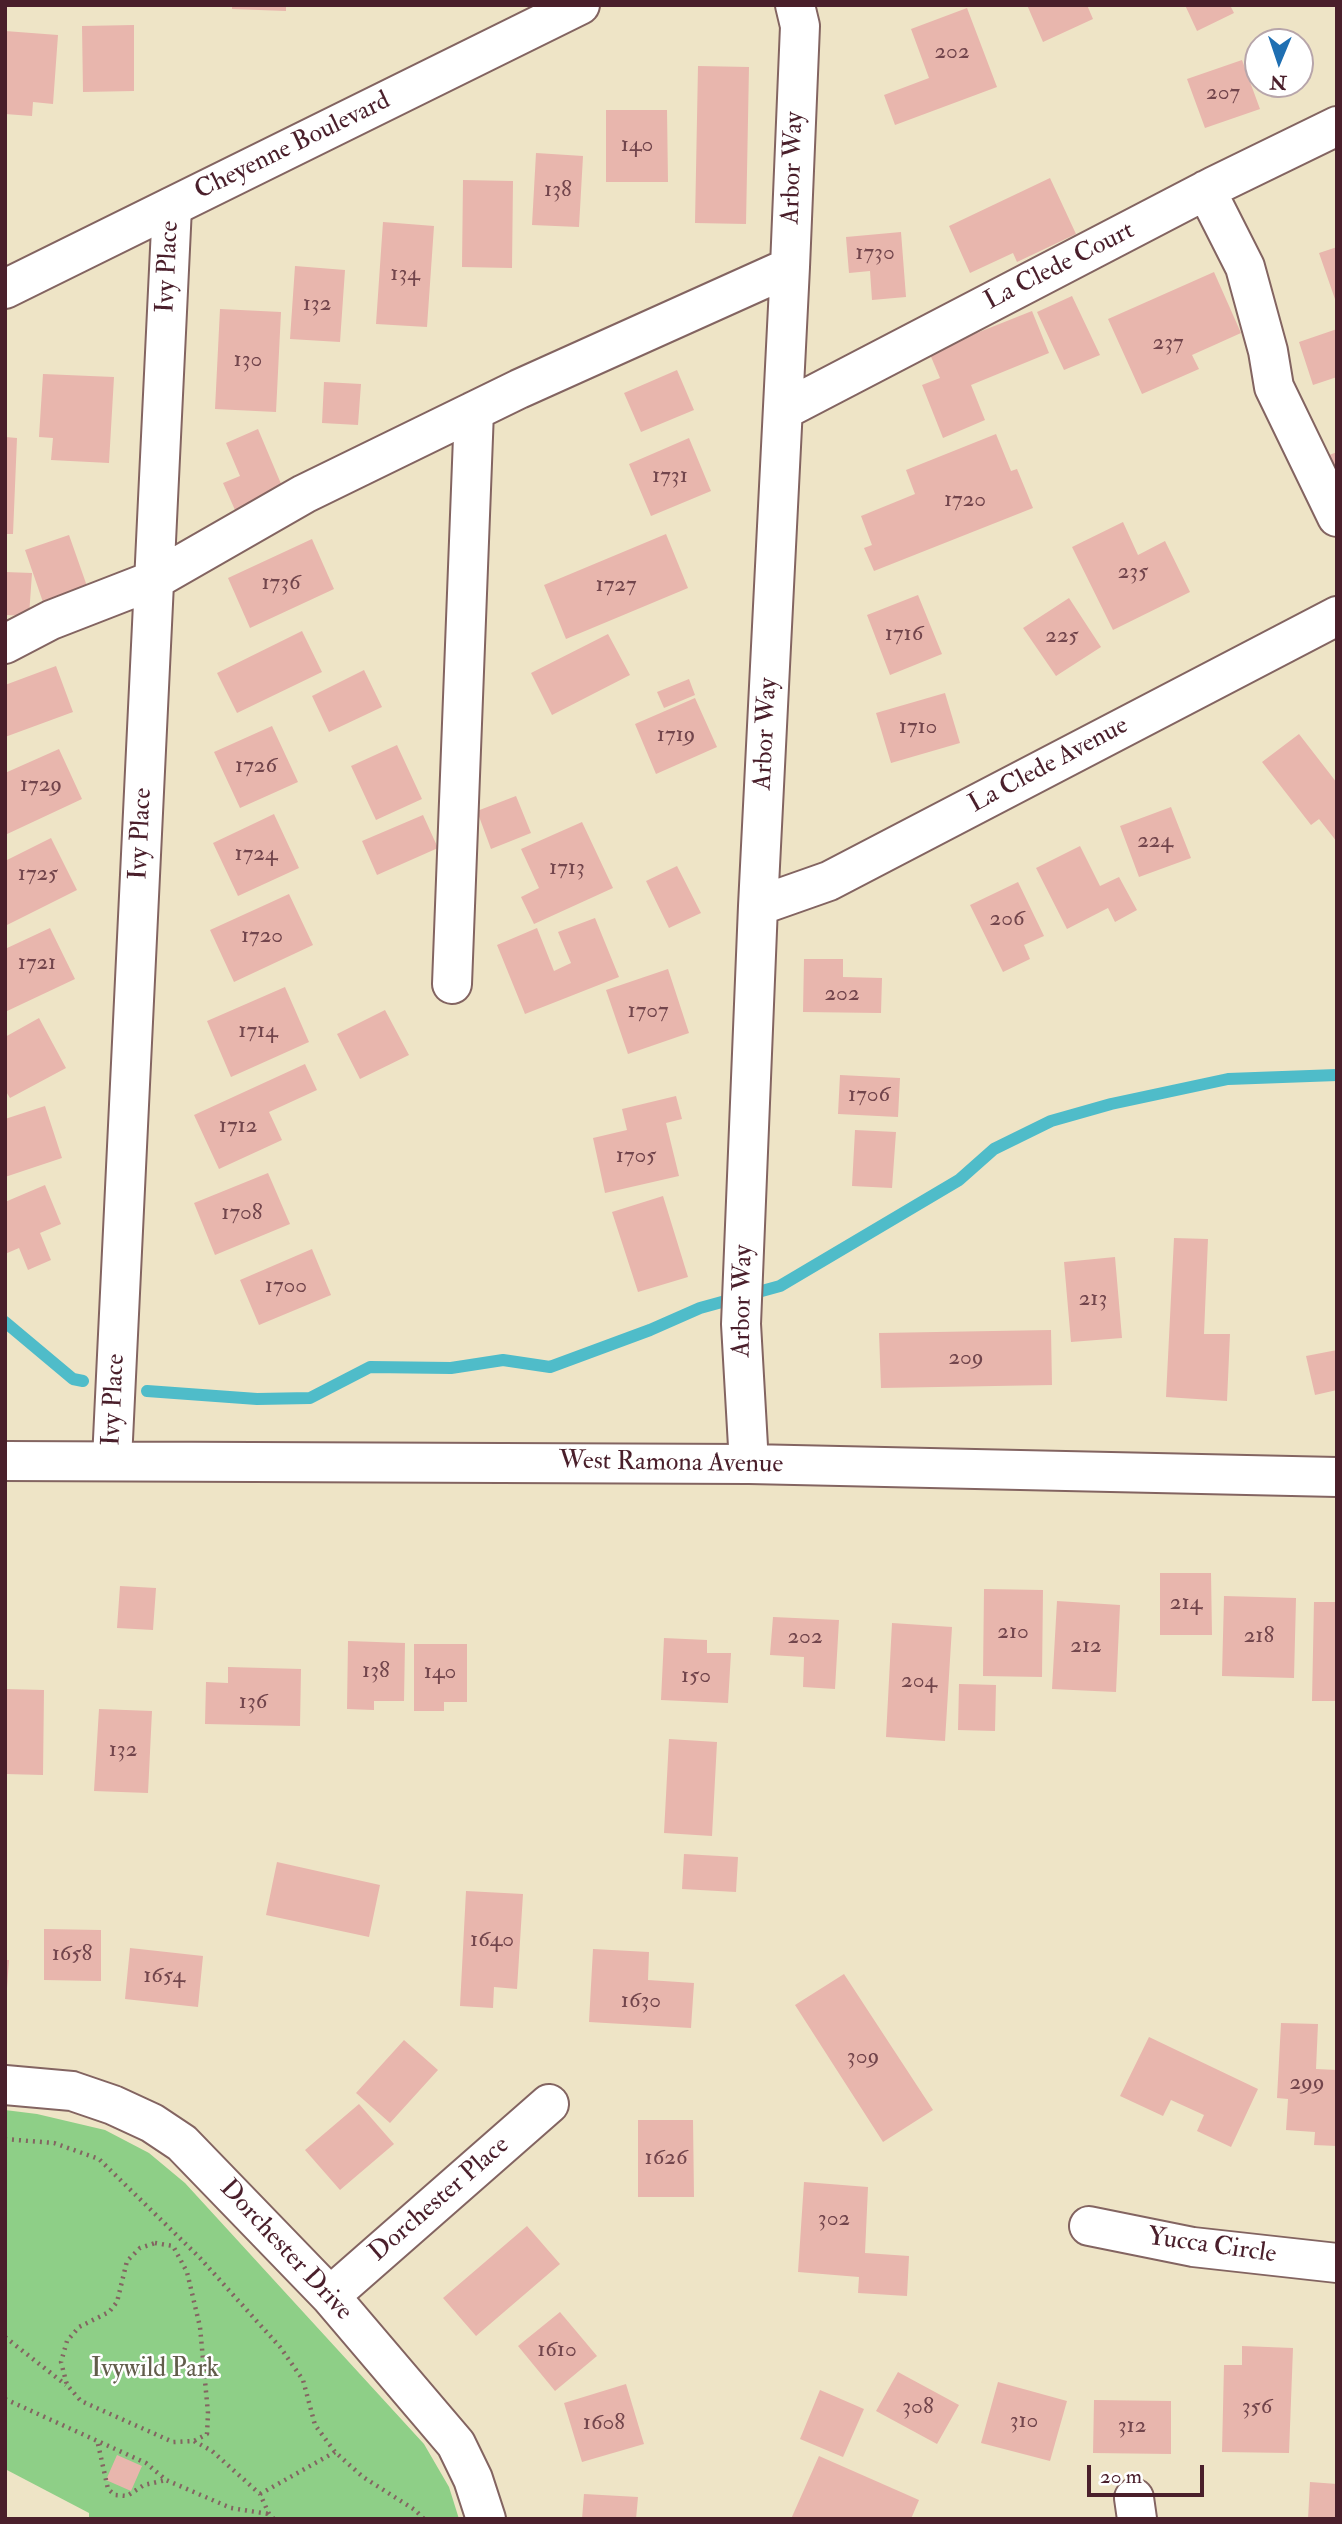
<!DOCTYPE html>
<style>
body{margin:0}
#map{position:relative;width:1342px;height:2524px;overflow:hidden;background:#eee4c6;font-family:"IM FELL Double Pica",serif}
canvas{display:block}
.frame{position:absolute;inset:0;border:7px solid #4a1f2b;pointer-events:none}
.north{position:absolute;left:1244px;top:28px;width:70px;height:70px;box-sizing:border-box;background:#fff;border:2px solid #b7a5aa;border-radius:50%;rotate:182deg;font-size:19px;font-weight:700;line-height:28px;text-align:center;color:#4a1f2b}
.north::after{content:'';display:block;margin:auto;width:24px;height:32px;background:#1f6fb2;clip-path:polygon(50% 0,100% 100%,50% 72%,0 100%)}
.scale{position:absolute;left:1087px;top:2465px;width:117px;height:32px;box-sizing:border-box;border:4px solid #4a1f2b;border-top:0;padding-left:9px;font-size:21px;line-height:24px;white-space:nowrap;color:#4a1f2b;-webkit-text-stroke:5px #fff;paint-order:stroke}
</style>
<div id="map">
<canvas width="1342" height="2524"></canvas>
<div class="frame"></div>
<div class="north">N</div>
<div class="scale">20 m</div>
</div>
<script>
const context = document.querySelector('canvas').getContext('2d');
context.lineJoin = 'round';
function fillPath(path, color) { context.fillStyle = color; context.fill(path, 'evenodd'); }
const toPath = rows => new Path2D(rows.map(r => 'M' + r).join(''));
function stroke(path, color, width, dash) { context.strokeStyle = color; context.lineWidth = width; context.lineCap = dash ? 'butt' : 'round'; context.setLineDash(dash || []); context.stroke(path); }
function drawText(font, color, halo, rows, align = 'center') {
  context.font = font + ' "IM FELL Double Pica",serif'; context.lineWidth = 5; context.setLineDash([]); context.textBaseline = 'middle'; context.strokeStyle = halo; context.fillStyle = color; for (const [text, x, y, turn = 0] of rows) {
    context.save(); context.translate(x, y); context.rotate((+turn || 0) * Math.PI / 180); context.textAlign = isNaN(turn) ? turn : align; if (halo) context.strokeText(text, 0, 0); context.fillText(text, 0, 0); context.restore();
  }
}
fillPath(toPath([
 [5,2110,37,2114,105,2130,149,2153,185,2183,424,2444,449,2487,459,2519,89,2519,89,2513,5,2469]
]), '#8ecf87');
stroke(toPath([
 [5,1322,73,1379,83,1381],
 [147,1391,257,1399,310,1398,370,1367,451,1368,503,1360,550,1367,650,1330,700,1308,780,1286,959,1180,994,1149,1051,1121,1111,1104,1228,1079,1337,1075]
]), '#4fbcc9', 12);
fillPath(toPath([
 [232,5,286,5,286,11,232,9],
 [1027,5,1087,5,1093,19,1043,42],
 [1185,5,1230,5,1234,13,1197,31],
 [967,8,997,87,895,125,884,95,929,78,911,29],
 [134,25,134,91,83,92,82,26],
 [5,31,58,35,53,104,33,102,32,116,5,114],
 [1242,60,1260,109,1205,128,1187,79],
 [698,66,749,67,746,224,695,223],
 [606,110,667,110,668,182,606,182],
 [536,153,583,156,579,227,532,225],
 [1050,178,1076,234,1017,262,1013,253,970,273,949,226],
 [463,180,513,181,512,268,462,267],
 [383,222,434,226,427,327,376,324],
 [901,232,906,297,872,300,870,271,849,273,846,237],
 [1337,247,1337,302,1336,302,1319,253],
 [295,266,345,270,340,342,290,339],
 [1214,272,1241,333,1192,355,1199,369,1142,394,1108,319],
 [1072,296,1100,355,1064,370,1037,312],
 [220,309,281,312,276,412,215,409],
 [1032,311,1049,353,971,385,985,420,943,438,922,385,940,378,929,352],
 [1337,329,1337,377,1313,385,1299,342],
 [677,370,694,410,641,432,624,393],
 [43,374,114,377,109,463,51,460,53,438,39,437],
 [324,382,361,384,358,425,322,423],
 [258,429,287,498,239,519,223,483,240,476,226,443],
 [996,434,1011,471,1017,469,1033,508,874,571,864,548,872,545,861,516,915,494,906,470],
 [5,437,17,438,13,534,5,534],
 [689,438,711,491,651,516,629,464],
 [1337,452,1337,491,1324,457],
 [1123,522,1138,555,1165,541,1190,592,1113,630,1072,547],
 [666,534,688,588,566,639,544,585],
 [69,535,88,589,44,605,25,550],
 [312,539,334,589,250,628,228,578],
 [5,572,32,573,29,616,5,615],
 [918,595,942,654,890,675,867,615],
 [1069,598,1101,647,1056,676,1023,628],
 [302,631,322,672,237,713,217,673],
 [608,634,630,675,552,715,531,673],
 [56,666,73,712,5,737,5,685],
 [364,670,382,707,329,732,312,696],
 [689,679,695,695,664,708,657,692],
 [945,693,960,743,891,763,876,713],
 [695,698,717,747,656,774,635,724],
 [272,726,298,782,240,808,214,752],
 [1299,734,1337,783,1337,842,1319,819,1311,825,1262,762],
 [397,745,422,799,376,820,351,766],
 [59,749,82,799,5,835,5,773],
 [516,796,531,833,491,849,477,811],
 [1171,807,1191,858,1139,877,1120,826],
 [274,814,299,868,238,896,213,843],
 [423,815,438,848,377,875,362,841],
 [582,822,613,888,534,924,521,897,539,888,521,849],
 [51,838,77,890,5,926,5,861],
 [1080,846,1100,886,1119,877,1137,910,1115,922,1108,908,1067,929,1036,868],
 [677,866,701,913,669,928,646,881],
 [1018,882,1044,936,1024,945,1030,959,1003,972,970,905],
 [289,894,313,945,234,982,210,930],
 [595,918,619,977,525,1014,497,945,537,928,554,971,571,963,558,932],
 [50,928,75,979,5,1012,5,949],
 [804,959,843,959,843,977,882,978,881,1013,803,1012],
 [668,969,689,1033,628,1054,606,990],
 [285,987,309,1042,231,1077,207,1021],
 [385,1010,409,1055,360,1079,337,1034],
 [39,1018,66,1068,10,1098,5,1090,5,1037],
 [305,1064,317,1090,269,1112,282,1140,219,1169,194,1115],
 [840,1075,900,1078,898,1117,838,1114],
 [676,1096,682,1119,666,1123,679,1176,605,1193,593,1138,627,1130,622,1109],
 [45,1106,62,1158,5,1177,5,1119],
 [855,1130,896,1132,892,1188,852,1186],
 [268,1173,290,1224,215,1255,194,1203],
 [45,1185,61,1224,40,1233,51,1260,28,1270,19,1248,5,1254,5,1202],
 [663,1196,688,1277,638,1292,612,1212],
 [1174,1238,1208,1239,1204,1334,1230,1334,1227,1401,1166,1397],
 [312,1249,331,1295,259,1325,240,1280],
 [1115,1257,1122,1338,1071,1342,1064,1262],
 [1051,1330,1052,1385,881,1388,879,1333],
 [1337,1350,1337,1390,1315,1395,1306,1356],
 [1160,1573,1211,1573,1212,1635,1160,1635],
 [120,1586,156,1588,153,1630,117,1628],
 [984,1589,1043,1590,1042,1677,983,1676],
 [1224,1596,1296,1598,1294,1678,1222,1676],
 [1057,1601,1120,1605,1116,1692,1052,1689],
 [1314,1602,1337,1602,1337,1701,1312,1701],
 [773,1617,839,1620,835,1689,803,1687,804,1657,770,1655],
 [892,1623,952,1627,945,1741,886,1737],
 [664,1638,707,1640,707,1653,731,1653,728,1703,661,1700],
 [348,1641,405,1643,404,1701,374,1701,374,1710,347,1709],
 [414,1644,467,1644,467,1702,444,1702,444,1711,414,1711],
 [228,1667,301,1669,300,1726,205,1724,206,1682,228,1683],
 [959,1684,996,1685,995,1731,958,1730],
 [5,1689,44,1690,43,1775,5,1774],
 [99,1709,152,1711,148,1793,94,1791],
 [669,1739,717,1742,712,1836,664,1833],
 [684,1854,738,1857,736,1892,682,1889],
 [277,1862,380,1885,369,1937,266,1915],
 [466,1891,523,1894,517,1989,494,1987,493,2008,460,2006],
 [44,1929,101,1930,101,1981,44,1980],
 [130,1948,203,1956,198,2007,125,1999],
 [593,1949,649,1952,648,1980,694,1983,691,2028,589,2022],
 [5,1960,9,1960,7,1988,5,1988],
 [844,1974,933,2110,883,2142,795,2005],
 [1281,2023,1318,2024,1316,2069,1337,2070,1337,2146,1314,2145,1315,2132,1286,2130,1288,2099,1277,2098],
 [1149,2037,1258,2089,1231,2147,1197,2131,1204,2115,1171,2100,1163,2116,1120,2096],
 [404,2040,438,2070,390,2123,356,2093],
 [359,2104,394,2144,340,2190,305,2150],
 [638,2120,693,2120,694,2197,638,2197],
 [804,2182,868,2187,865,2253,909,2256,907,2296,858,2293,859,2277,798,2272],
 [527,2226,560,2264,476,2336,443,2298],
 [560,2312,597,2356,555,2391,518,2346],
 [1242,2346,1293,2348,1289,2453,1222,2452,1224,2365,1242,2365],
 [898,2372,959,2405,937,2444,876,2411],
 [998,2382,1067,2401,1050,2461,981,2443],
 [626,2384,644,2444,582,2462,564,2403],
 [820,2390,864,2409,843,2457,800,2439],
 [1094,2400,1171,2401,1171,2454,1093,2453],
 [117,2455,142,2466,131,2491,106,2480],
 [819,2456,919,2500,911,2519,791,2519],
 [1310,2482,1337,2484,1337,2519,1308,2519],
 [584,2494,638,2497,636,2519,582,2519]
]), '#e8b6ad');
const minor = toPath([
 [1206,190,1245,267,1268,351,1274,387,1337,517],
 [784,410,1214,186,1337,126],
 [5,644,51,620,154,580,304,494,519,389,790,267],
 [758,906,829,881,1337,616],
 [452,984,474,411],
 [112,1460,172,207],
 [5,1461,749,1464,1337,1477],
 [749,1464,741,1324,758,906,790,267,800,26,795,5],
 [5,2085,72,2091,113,2105,152,2123,182,2143,330,2296,456,2444,473,2479,486,2519],
 [1089,2226,1193,2247,1337,2263],
 [330,2296,549,2104],
 [1134,2498,1137,2519]
]);
const major = toPath([
 [5,289,580,5]
]);
stroke(minor, '#836461', 42);
stroke(major, '#836461', 42);
stroke(toPath([
 [5,2139,54,2143,99,2159,200,2258,280,2347,303,2380,315,2425,335,2452,363,2477,415,2510,424,2519],
 [155,2243,173,2246,187,2272,200,2327,208,2413,207,2434,194,2441,173,2442,81,2401,67,2385,61,2362,67,2341,79,2327,109,2312,117,2302,127,2261,140,2248,155,2243],
 [5,2337,66,2385],
 [5,2399,146,2463,166,2480,231,2508,269,2514],
 [194,2441,212,2451,260,2494,269,2514,274,2519],
 [98,2444,108,2489,115,2495,127,2496,144,2485,166,2480],
 [260,2494,335,2452]
]), '#836461', 4.5, [2, 5]);
stroke(minor, '#fff', 38);
stroke(major, '#fff', 38);
drawText('23px', '#72454c', null, [
 ["202",952,53],
 ["207",1223,94],
 ["140",637,146],
 ["138",558,191],
 ["1730",875,254],
 ["134",405,275],
 ["132",317,305],
 ["237",1168,344],
 ["130",248,361],
 ["1731",670,477],
 ["1720",965,501],
 ["235",1133,573],
 ["1736",281,584],
 ["1727",616,586],
 ["1716",904,635],
 ["225",1062,637],
 ["1710",918,728],
 ["1719",676,736],
 ["1726",256,767],
 ["1729",41,786],
 ["224",1155,842],
 ["1724",256,855],
 ["1713",567,869],
 ["1725",38,875],
 ["206",1007,920],
 ["1720",262,937],
 ["1721",37,964],
 ["202",842,995],
 ["1707",648,1012],
 ["1714",258,1032],
 ["1706",869,1096],
 ["1712",238,1127],
 ["1705",636,1157],
 ["1708",242,1214],
 ["1700",286,1287],
 ["213",1093,1300],
 ["209",966,1359],
 ["214",1186,1604],
 ["210",1013,1633],
 ["218",1259,1637],
 ["202",805,1638],
 ["212",1086,1647],
 ["138",376,1672],
 ["140",440,1673],
 ["150",696,1677],
 ["204",919,1682],
 ["136",253,1703],
 ["132",123,1751],
 ["1640",492,1941],
 ["1658",72,1955],
 ["1654",164,1977],
 ["1630",641,2002],
 ["309",863,2058],
 ["299",1307,2084],
 ["1626",666,2159],
 ["302",834,2220],
 ["1610",557,2351],
 ["308",918,2408],
 ["356",1257,2408],
 ["310",1024,2422],
 ["1608",604,2424],
 ["312",1132,2427]
]);
drawText('26px', '#4a1f2b', '#fff', [
 ["Cheyenne Boulevard",293,147,-26],
 ["Arbor Way",794,168,-88],
 ["Ivy Place",169,267,-87],
 ["La Clede Court",1060,267,-27],
 ["Arbor Way",767,734,-87],
 ["La Clede Avenue",1049,766,-28],
 ["Ivy Place",142,834,-87],
 ["Arbor Way",744,1301,-89],
 ["Ivy Place",115,1400,-87],
 ["West Ramona Avenue",671,1464,1],
 ["Dorchester Place",440,2200,-41],
 ["Yucca Circle",1212,2247,8],
 ["Dorchester Drive",285,2251,47]
]);
drawText('26px', '#625d4b', '#fff', [
 ["Ivywild Park",155,2370]
]);
</script>
